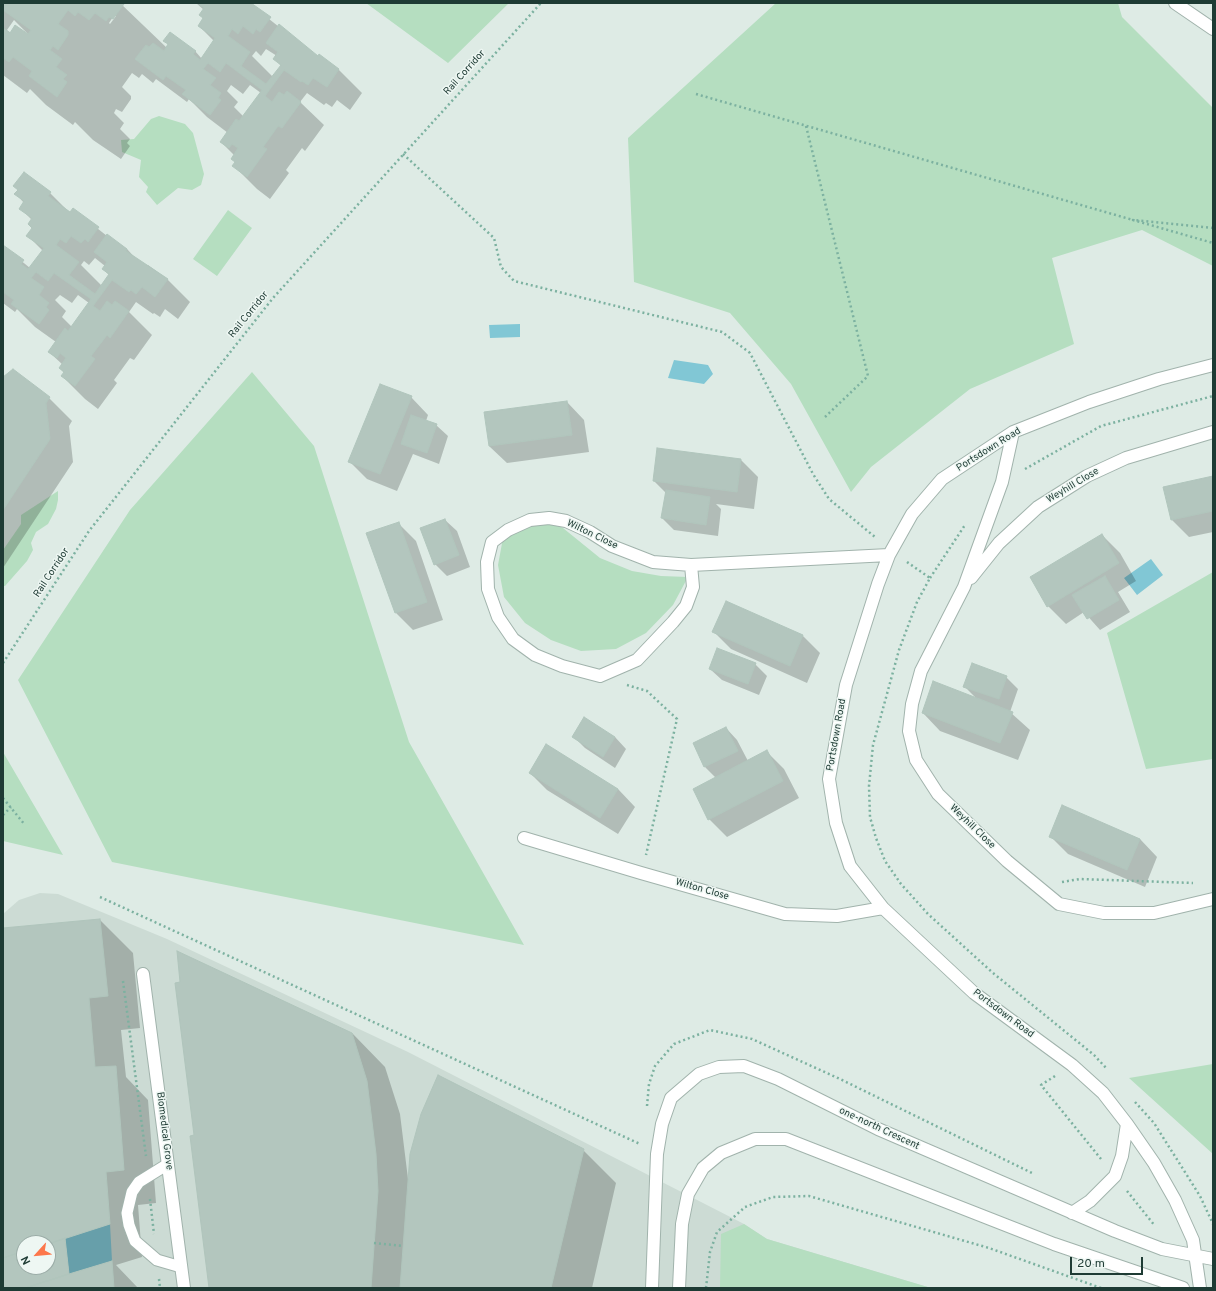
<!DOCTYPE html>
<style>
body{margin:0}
#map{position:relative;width:1216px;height:1291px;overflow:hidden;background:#deebe5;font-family:Overpass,sans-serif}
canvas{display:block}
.frame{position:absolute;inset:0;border:4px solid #1e3b34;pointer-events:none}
.north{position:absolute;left:16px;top:1235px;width:40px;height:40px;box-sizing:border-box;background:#eef7f3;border:1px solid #9baca7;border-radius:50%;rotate:243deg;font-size:11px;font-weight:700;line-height:16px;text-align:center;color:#1e3b34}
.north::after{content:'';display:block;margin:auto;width:14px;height:18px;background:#fc774b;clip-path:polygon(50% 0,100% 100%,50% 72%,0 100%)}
.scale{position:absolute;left:1070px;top:1257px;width:73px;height:18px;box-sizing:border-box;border:2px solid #1e3b34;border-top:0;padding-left:5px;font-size:12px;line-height:14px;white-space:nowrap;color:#1e3b34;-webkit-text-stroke:3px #eef7f3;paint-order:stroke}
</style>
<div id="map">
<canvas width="1216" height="1291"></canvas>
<div class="frame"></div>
<div class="north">N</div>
<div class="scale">20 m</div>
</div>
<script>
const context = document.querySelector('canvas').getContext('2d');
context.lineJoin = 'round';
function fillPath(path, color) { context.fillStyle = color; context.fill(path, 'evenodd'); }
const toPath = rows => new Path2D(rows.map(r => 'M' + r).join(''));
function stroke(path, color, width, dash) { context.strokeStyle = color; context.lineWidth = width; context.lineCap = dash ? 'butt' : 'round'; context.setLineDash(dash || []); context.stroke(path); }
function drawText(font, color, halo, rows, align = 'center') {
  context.font = font + ' Overpass,sans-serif'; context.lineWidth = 3; context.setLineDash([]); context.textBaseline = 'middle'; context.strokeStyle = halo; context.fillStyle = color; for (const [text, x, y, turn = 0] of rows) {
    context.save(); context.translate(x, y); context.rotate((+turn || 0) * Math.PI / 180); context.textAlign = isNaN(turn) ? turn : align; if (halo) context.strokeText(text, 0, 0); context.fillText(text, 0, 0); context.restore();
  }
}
fillPath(toPath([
 [40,893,58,894,167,939,408,1052,744,1224,767,1239,931,1288,3,1288,3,914,19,900],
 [24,1243,48,1243,48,1267,24,1267]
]), '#ccdbd4');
fillPath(toPath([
 [366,3,509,3,448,63],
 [776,3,1118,3,1122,17,1213,108,1213,266,1142,230,1052,258,1074,344,970,389,871,467,851,492,791,384,730,313,634,282,628,138],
 [159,116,185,124,193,133,204,174,201,185,192,190,178,188,157,205,146,192,148,187,139,177,141,160,122,152,121,140,134,139,151,119],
 [228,210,252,228,217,276,193,259],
 [252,372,314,446,409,742,524,945,112,862,18,680,130,510],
 [58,491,58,500,56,509,48,524,36,532,31,543,33,550,27,561,5,586,3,586,3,550,21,524,21,515],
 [538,517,563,528,600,558,632,571,661,576,688,577,673,605,646,633,616,649,581,651,551,640,525,623,504,597,498,565,503,538],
 [1213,572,1213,759,1146,769,1107,633],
 [3,752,63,855,3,841],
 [1213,1064,1213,1154,1129,1078],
 [744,1224,767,1239,931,1288,720,1288,721,1234]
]), '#b5dec0');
fillPath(toPath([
 [520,324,520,337,490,338,489,325],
 [674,360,708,365,713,374,704,384,668,378],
 [1151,559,1163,575,1137,595,1124,578],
 [110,1224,112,1261,69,1274,65,1238]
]), '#81c7d5');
fillPath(toPath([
 [3,3,120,3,167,48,169,45,165,41,195,51,202,59,214,41,199,26,204,19,204,10,196,3,249,3,318,58,320,56,339,70,362,93,350,110,337,100,332,107,326,103,324,105,307,93,300,102,324,125,305,151,302,148,286,170,289,173,270,199,257,189,234,166,236,163,234,155,221,142,228,133,207,117,189,99,187,102,156,79,153,83,142,74,139,78,132,73,122,87,131,96,131,99,122,112,116,109,114,113,124,123,120,129,130,139,127,143,130,146,121,159,93,140,75,122,73,125,46,105,30,89,27,93,3,75],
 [115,14,116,16,110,24,109,23],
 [14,20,28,34,27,35,11,33,7,30],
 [266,49,277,56,275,59,281,66,273,77,252,56,256,51,261,56],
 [231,85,243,94,250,85,261,93,244,117,234,107,238,102,227,91],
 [50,193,70,213,73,209,107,236,127,249,139,262,146,267,148,265,167,279,190,302,178,319,165,309,160,317,154,313,153,314,136,302,129,312,152,335,134,360,130,358,114,380,117,383,98,409,85,399,62,376,64,373,60,368,63,365,49,352,56,342,35,327,17,309,15,312,3,303,3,246,30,268,43,251,27,235,33,228,32,220,20,208,24,203,16,194],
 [95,258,105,266,103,269,109,275,102,286,81,265,84,261,89,265],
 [60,295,72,303,78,295,89,303,72,327,62,317,66,311,55,300],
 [3,378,49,398,72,421,69,426,73,462,3,568],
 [411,397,428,415,426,421,436,425,448,436,439,464,413,454,397,491,367,479,350,462],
 [567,402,584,420,589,452,507,463,489,446],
 [741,460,758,477,754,509,716,504,721,509,718,536,674,530,662,518,666,493,654,481],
 [1213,477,1213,532,1189,537,1172,520],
 [445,520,457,531,470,567,447,576,435,564],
 [398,523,416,541,443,620,413,630,396,613],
 [1102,535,1120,553,1136,581,1118,592,1130,612,1100,630,1084,612,1066,624,1048,606],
 [714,632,802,635,820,653,807,683,731,649],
 [755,664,767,676,759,695,722,680,710,669],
 [1006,677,1018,689,1010,712,1030,730,1018,760,940,731,923,713,977,699,964,686],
 [726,728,737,740,748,761,767,752,784,769,799,798,727,837,709,819,716,778,705,767,694,744],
 [573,736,615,737,626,749,615,768,585,748],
 [530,773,618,789,635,807,618,834,547,790],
 [1063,807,1140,839,1157,857,1145,887,1068,854,1050,836],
 [100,920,133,953,140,1028,121,1030,126,1077,148,1100,156,1203,138,1205,142,1257,116,1265,138,1288,3,1288,3,929],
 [24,1243,48,1243,48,1267,24,1267],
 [352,1033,385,1067,400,1114,408,1179,583,1150,616,1183,592,1288,210,1288,195,1136]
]), '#0003');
const building = toPath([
 [3,3,122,3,124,4,113,19,109,17,106,21,95,13,89,20,78,12,75,16,68,10,58,24,68,31,68,35,58,50,53,46,50,50,62,59,56,67,67,75,63,79,67,82,57,97,29,76,32,71,13,57,9,62,3,58,3,28,10,33,15,25,28,34,31,30,3,10,3,3],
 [197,3,251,3,271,17,260,32,256,29,253,34,243,26,238,34,232,29,228,36,250,52,241,66,266,84,281,65,273,59,278,52,266,43,279,24,318,56,319,54,339,69,327,87,313,78,308,85,302,81,301,82,284,70,265,96,272,102,279,92,284,95,287,91,301,102,282,128,278,126,263,147,267,149,247,177,232,166,235,162,231,159,238,148,232,144,229,148,220,142,236,119,239,121,262,90,226,63,220,72,208,63,203,69,216,78,210,85,221,93,218,98,221,100,210,115,182,94,186,90,166,76,163,80,135,59,146,45,149,47,153,43,164,51,168,44,163,41,170,32,196,51,193,54,200,60,215,38,198,26,203,18,199,15,204,8,197,3],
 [24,172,51,192,48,196,70,212,73,208,99,227,88,242,85,239,81,243,71,236,66,243,60,239,56,245,79,262,69,275,95,294,109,274,102,269,107,262,94,252,107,234,127,249,126,251,168,279,155,297,142,287,136,294,131,290,129,292,112,280,93,306,100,311,107,301,112,305,115,301,129,311,110,338,107,335,91,356,95,359,75,386,61,376,64,372,59,368,66,358,60,353,57,358,48,352,65,328,68,331,91,299,54,273,48,281,36,272,31,278,44,287,39,295,49,303,46,307,49,310,39,324,11,304,14,300,3,292,3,245,24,260,21,264,28,269,44,248,26,236,32,228,28,224,32,218,19,209,24,201,14,194,18,190,13,186,24,172],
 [13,369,50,397,46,403,50,439,3,510,3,377,13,369],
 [380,384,412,396,380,474,348,462,380,384],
 [567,401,572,435,489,446,484,412,567,401],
 [411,415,437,424,427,453,401,444,411,415],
 [657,448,741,459,737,492,653,481,657,448],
 [1213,476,1213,511,1171,520,1163,487,1213,476],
 [666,490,710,497,706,525,661,518,666,490],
 [445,519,459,555,434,565,420,528,445,519],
 [399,522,427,602,395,613,366,533,399,522],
 [1102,534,1119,563,1047,607,1030,577,1102,534],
 [1105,576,1119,600,1087,619,1072,595,1105,576],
 [726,601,803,635,790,666,712,632,726,601],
 [717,648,756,663,748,684,709,669,717,648],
 [972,663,1007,676,999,699,963,687,972,663],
 [933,681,1013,712,1000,743,922,713,933,681],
 [584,717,615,737,603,757,572,737,584,717],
 [726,727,738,751,704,767,693,743,726,727],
 [546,744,618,789,600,818,529,773,546,744],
 [767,750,783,781,708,820,693,789,767,750],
 [1062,805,1140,839,1127,870,1049,837,1062,805],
 [100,919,108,996,89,998,95,1067,116,1066,124,1170,106,1172,110,1224,48,1244,24,1243,24,1251,3,1258,3,928,100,919],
 [177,951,352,1033,367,1081,376,1154,378,1191,371,1288,209,1288,190,1136,194,1135,175,983,180,982,177,951],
 [438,1075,584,1149,551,1288,400,1288,410,1154,421,1114,438,1075],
 [65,1238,69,1274,25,1288,3,1288,3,1258,24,1251,24,1267,48,1267,48,1244,65,1238],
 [112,1261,114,1288,25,1288,69,1274,112,1261]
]);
fillPath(building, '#b3c6be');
stroke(building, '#b0c5bc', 1);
const service = toPath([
 [168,1164,139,1182,132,1192,127,1213,129,1225,135,1241,157,1260,181,1267]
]);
const minor = toPath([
 [1175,3,1213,29],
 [1013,432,1002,482,964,587,921,671,912,704,909,731,916,760,938,794,1007,861,1059,904,1104,913,1154,913,1213,899],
 [691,565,693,587,686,606,673,622,637,660,600,676,562,666,535,655,513,639,498,617,488,589,487,562,492,542,508,530,530,520,549,518,566,521,590,532,612,546,653,562,691,565,889,555],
 [971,578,999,543,1038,507,1087,476,1126,458,1213,432],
 [524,838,641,873,785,914,837,916,883,908],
 [143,974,184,1288],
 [1072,1213,1090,1201,1115,1176,1122,1156,1127,1124],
 [652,1288,657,1154,662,1124,671,1098,699,1074,719,1067,744,1066,778,1079,878,1129,1115,1231,1162,1249,1213,1259],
 [679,1288,682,1224,688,1194,703,1168,721,1153,755,1139,786,1139,1054,1244,1183,1288],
 [1200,1288,1193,1240,1175,1200,1154,1163,1127,1124,1103,1093,1072,1065,974,993,883,908,850,866,836,823,829,779,846,685,878,584,889,555,912,514,942,479,1013,432,1089,402,1159,379,1213,365]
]);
stroke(service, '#a1b3ac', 13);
stroke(minor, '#a1b3ac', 14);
stroke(toPath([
 [696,94,1133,220],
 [806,126,868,376,825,417],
 [403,154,494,238,501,267,514,281,722,332,750,353,813,474,829,499,875,537],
 [1213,228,1133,220,1213,243],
 [1025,469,1101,426,1213,396],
 [907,562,930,578,917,602,899,650,873,745,869,786,870,817,876,838,885,861,901,884,928,914,993,973,1094,1055,1107,1069],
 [930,578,965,525],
 [3,663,89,531,273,298,541,3],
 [627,685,647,691,677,719,646,855],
 [3,798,25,825],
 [3,815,11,807],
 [1062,882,1080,879,1193,883],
 [100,897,640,1144],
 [123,981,146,1156],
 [1055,1076,1041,1085,1101,1159],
 [1135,1102,1154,1123,1200,1196,1213,1224],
 [647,1106,649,1084,655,1066,674,1044,710,1030,752,1039,840,1079,1034,1174],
 [1127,1191,1155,1226],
 [150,1199,154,1234],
 [374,1243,403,1246],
 [159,1279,160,1288],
 [706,1288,710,1252,717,1232,745,1207,773,1197,809,1196,989,1248,1101,1288]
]), '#7cb1a0', 2.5, [2, 3]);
stroke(service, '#fff', 11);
stroke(minor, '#fff', 12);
drawText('10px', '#1e3b34', '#eef7f3', [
 ["Rail Corridor",465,73,-48],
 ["Rail Corridor",249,315,-51],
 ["Portsdown Road",989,450,-32],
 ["Weyhill Close",1073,486,-31],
 ["Wilton Close",592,535,26],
 ["Rail Corridor",52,573,-57],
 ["Portsdown Road",837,735,-80],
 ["Weyhill Close",972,827,44],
 ["Wilton Close",702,890,16],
 ["Portsdown Road",1003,1014,37],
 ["one-north Crescent",879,1129,25],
 ["Biomedical Grove",164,1131,83]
]);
</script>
